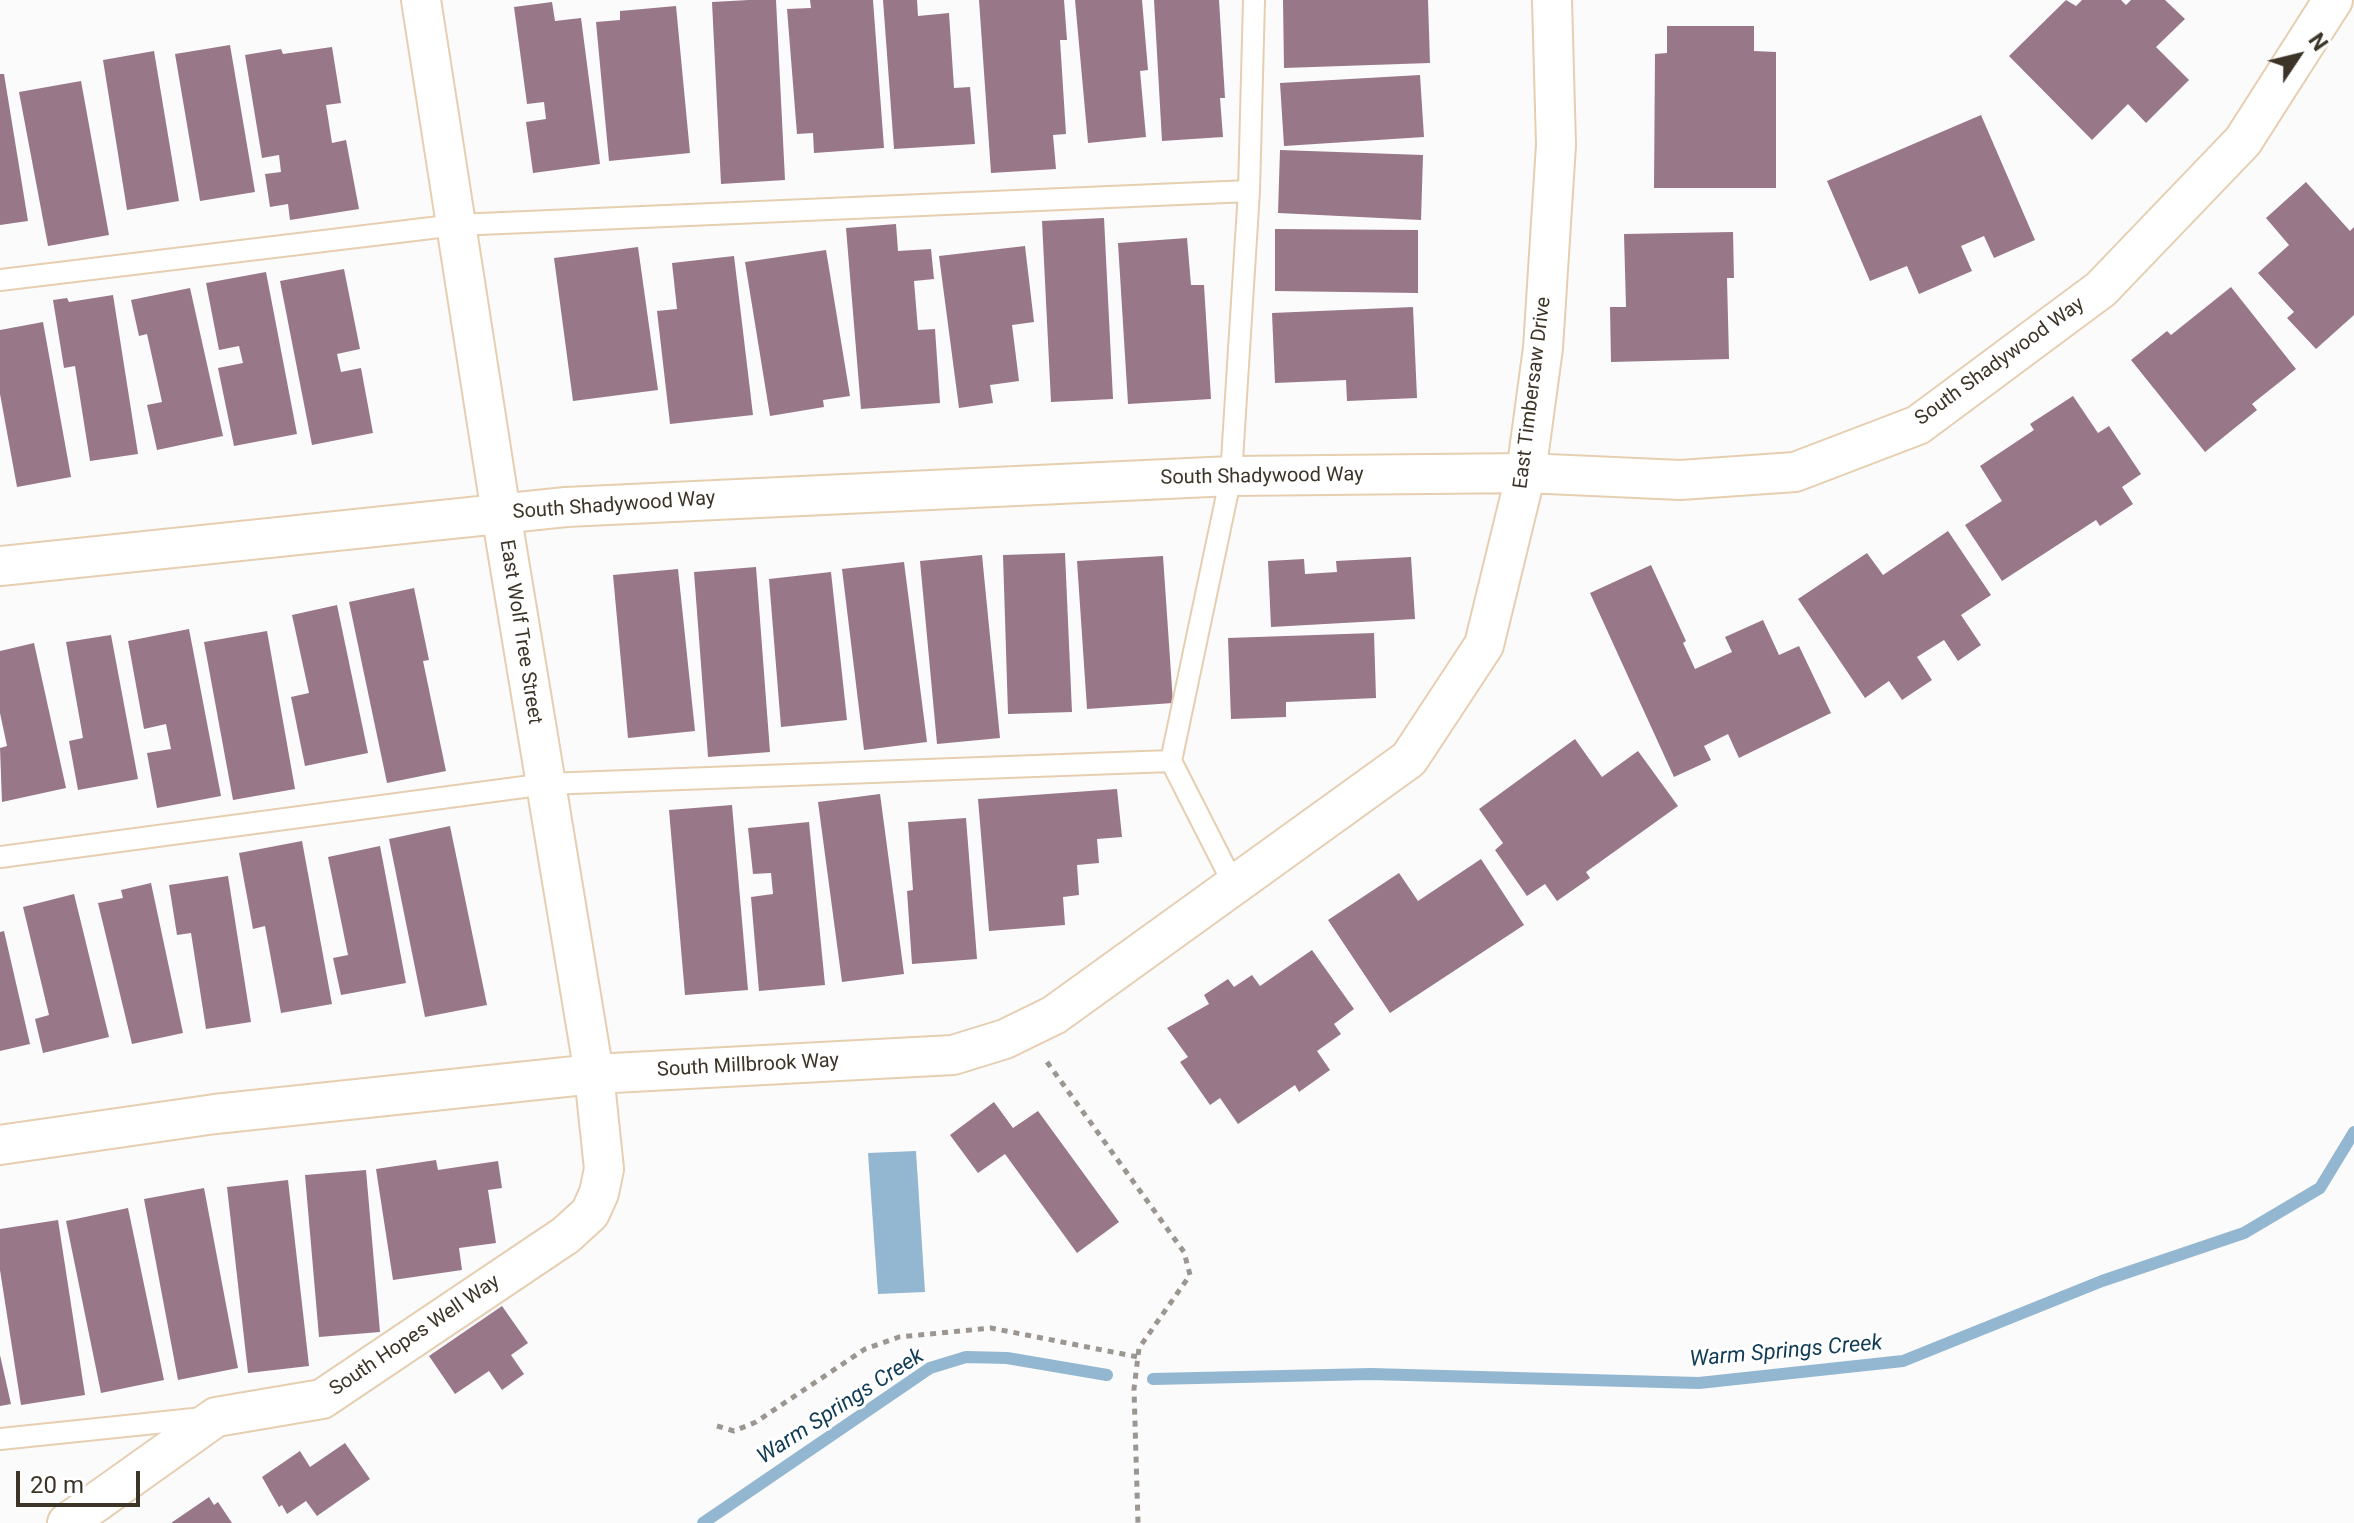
<!DOCTYPE html>
<style>
body{margin:0}
#map{position:relative;width:2354px;height:1523px;overflow:hidden;background:#fbfbfb;font-family:Roboto,sans-serif}
canvas{display:block}
.north{position:absolute;left:2258px;top:16px;width:80px;height:80px;-webkit-text-stroke:6px #fff;paint-order:stroke;rotate:55deg;font-size:22px;font-weight:700;line-height:32px;text-align:center;color:#3d3428}
.north::after{content:'';display:block;margin:auto;width:28px;height:36px;background:#3d3428;clip-path:polygon(50% 0,100% 100%,50% 72%,0 100%)}
.scale{position:absolute;left:16px;top:1471px;width:124px;height:36px;box-sizing:border-box;border:4px solid #3d3428;border-top:0;padding-left:10px;font-size:24px;line-height:28px;white-space:nowrap;color:#3d3428;-webkit-text-stroke:6px #fff;paint-order:stroke}
</style>
<div id="map">
<canvas width="2354" height="1523"></canvas>
<div class="north">N</div>
<div class="scale">20 m</div>
</div>
<script>
const context = document.querySelector('canvas').getContext('2d');
context.lineJoin = 'round';
function fillPath(path, color) { context.fillStyle = color; context.fill(path, 'evenodd'); }
const toPath = rows => new Path2D(rows.map(r => 'M' + r).join(''));
function stroke(path, color, width, dash) { context.strokeStyle = color; context.lineWidth = width; context.lineCap = dash ? 'butt' : 'round'; context.setLineDash(dash || []); context.stroke(path); }
function drawText(font, color, halo, rows, align = 'center') {
  context.font = font + ' Roboto,sans-serif'; context.lineWidth = 6; context.setLineDash([]); context.textBaseline = 'middle'; context.strokeStyle = halo; context.fillStyle = color; for (const [text, x, y, turn = 0] of rows) {
    context.save(); context.translate(x, y); context.rotate((+turn || 0) * Math.PI / 180); context.textAlign = isNaN(turn) ? turn : align; if (halo) context.strokeText(text, 0, 0); context.fillText(text, 0, 0); context.restore();
  }
}
fillPath(toPath([
 [916,1151,925,1292,878,1294,868,1153]
]), '#94b7d1');
stroke(toPath([
 [1153,1379,1371,1374,1699,1383,1903,1361,2102,1281,2244,1233,2320,1188,2354,1132],
 [703,1523,930,1368,966,1357,1007,1358,1107,1375]
]), '#94b7d1', 12);
fillPath(toPath([
 [749,0,776,0,785,180,721,184,712,2],
 [810,0,873,0,884,148,814,153,813,133,797,134,787,9,811,8],
 [883,0,917,0,918,16,949,13,954,88,970,87,975,144,894,149],
 [979,0,1064,0,1067,40,1060,40,1066,134,1053,135,1056,169,991,173],
 [1075,0,1142,0,1148,70,1140,71,1146,137,1088,143],
 [1154,0,1219,0,1225,98,1220,98,1223,137,1162,141],
 [1283,0,1428,0,1430,63,1284,68],
 [2066,0,2076,6,2082,0,2121,0,2126,5,2131,0,2165,0,2185,19,2156,47,2189,80,2146,123,2128,104,2092,140,2009,56],
 [552,2,555,21,581,18,600,164,533,173,526,122,546,119,544,102,527,104,514,7],
 [676,6,690,153,609,161,596,22,620,20,620,11],
 [1667,26,1754,26,1754,51,1776,52,1776,188,1654,188,1655,54,1667,53],
 [230,45,255,192,200,201,175,54],
 [332,47,341,103,326,105,332,143,346,140,359,209,290,220,288,204,270,207,265,174,281,172,279,155,262,158,245,55,281,49,283,54],
 [154,51,179,201,127,210,103,60],
 [0,74,4,74,28,221,0,225],
 [1420,75,1424,137,1284,146,1280,83],
 [81,81,109,235,48,246,19,92],
 [1981,115,2035,240,1994,258,1984,236,1961,246,1972,271,1919,294,1907,266,1870,281,1827,181],
 [1280,150,1423,155,1421,220,1278,213],
 [2306,182,2350,231,2354,227,2354,315,2316,349,2287,318,2294,312,2258,273,2289,245,2266,218],
 [1104,218,1113,399,1051,402,1042,221],
 [896,224,898,251,931,249,934,279,914,281,918,330,935,329,940,403,861,409,846,228],
 [1275,229,1418,230,1418,293,1275,291],
 [1733,232,1734,278,1727,278,1729,359,1611,362,1610,307,1626,307,1624,234],
 [1187,238,1191,285,1204,285,1211,399,1128,404,1118,243],
 [1025,246,1034,322,1012,325,1019,381,990,385,993,403,959,408,939,256],
 [638,247,658,390,573,401,554,258],
 [826,250,850,396,823,400,824,407,770,416,745,262],
 [734,256,753,415,670,424,657,311,677,309,672,263],
 [344,269,360,349,337,354,341,372,361,368,373,433,312,445,280,281],
 [266,272,297,434,234,446,218,368,243,363,239,346,219,350,206,283],
 [2231,287,2296,369,2252,404,2257,410,2205,452,2131,360,2167,331,2171,335],
 [190,288,223,436,157,450,147,405,162,402,147,334,139,336,131,300],
 [113,295,138,454,90,461,75,366,64,368,53,300,67,298,69,302],
 [1413,307,1417,398,1347,401,1346,380,1275,383,1272,313],
 [43,322,71,477,17,487,0,394,0,330],
 [2073,396,2098,433,2109,426,2141,474,2122,487,2133,504,2100,526,2096,520,2002,581,1965,525,2002,501,1980,466,2034,430,2030,424],
 [1948,531,1991,595,1961,615,1981,645,1958,661,1944,640,1917,657,1932,680,1902,700,1889,681,1865,698,1798,599,1867,553,1883,575],
 [1065,553,1072,712,1008,714,1003,555],
 [982,555,1000,738,937,744,920,561],
 [1163,556,1173,703,1087,709,1077,561],
 [1411,557,1415,619,1271,627,1268,561,1304,559,1305,574,1337,572,1336,561],
 [904,562,927,742,864,750,842,569],
 [1651,565,1686,641,1683,643,1695,669,1732,652,1725,637,1763,620,1779,655,1799,646,1831,713,1739,758,1728,734,1704,746,1711,760,1674,777,1590,593],
 [756,567,770,752,708,757,694,572],
 [678,569,695,731,628,738,613,575],
 [831,572,847,720,781,727,769,579],
 [414,588,429,660,423,661,446,771,387,783,349,602],
 [337,605,368,753,305,766,291,697,309,693,292,615],
 [189,629,221,796,157,808,147,753,171,749,166,724,144,729,128,641],
 [267,631,295,789,233,800,204,642],
 [1374,633,1376,698,1286,702,1286,717,1231,719,1228,638],
 [111,635,138,779,78,790,69,741,83,738,66,642],
 [34,643,66,788,2,802,0,748,7,746,0,713,0,651],
 [1575,739,1602,777,1638,751,1678,806,1586,872,1590,878,1557,901,1545,884,1527,896,1495,850,1503,843,1479,809],
 [1117,789,1122,837,1097,839,1099,863,1077,865,1079,895,1063,897,1065,925,989,931,978,799],
 [880,794,904,974,842,982,818,802],
 [732,805,748,990,685,995,669,810],
 [966,818,977,959,912,964,907,891,913,890,908,822],
 [809,822,825,985,759,991,751,897,773,894,771,873,753,874,748,828],
 [450,826,487,1005,425,1017,389,839],
 [302,841,332,1004,281,1013,265,926,253,929,239,853],
 [380,846,406,983,341,995,333,958,348,955,328,857],
 [1481,859,1524,925,1390,1013,1328,920,1399,873,1418,901],
 [228,876,251,1022,206,1029,191,933,177,935,169,885],
 [151,883,183,1033,132,1044,98,903,123,898,121,890],
 [74,894,109,1037,43,1053,35,1019,49,1015,23,907],
 [4,931,30,1044,0,1051,0,932],
 [1312,950,1354,1009,1334,1024,1341,1034,1317,1051,1330,1070,1299,1092,1295,1085,1238,1124,1220,1098,1210,1105,1180,1062,1188,1057,1167,1028,1209,1004,1204,995,1228,979,1234,987,1252,975,1260,986],
 [994,1102,1013,1128,1038,1111,1119,1222,1077,1253,1005,1154,978,1173,950,1135],
 [436,1160,438,1170,498,1161,502,1188,488,1190,496,1243,459,1248,462,1270,393,1280,376,1169],
 [366,1170,380,1332,319,1337,305,1175],
 [288,1180,309,1366,248,1373,227,1187],
 [204,1188,238,1368,178,1380,144,1199],
 [128,1208,164,1380,101,1393,66,1221],
 [58,1220,85,1395,21,1405,0,1270,0,1229],
 [502,1306,528,1343,511,1355,524,1374,502,1390,489,1371,455,1394,429,1356],
 [0,1355,11,1404,0,1406],
 [345,1443,370,1479,317,1516,306,1501,287,1514,282,1505,279,1507,262,1477,300,1451,310,1467],
 [209,1497,214,1505,218,1502,232,1523,171,1523]
]), '#987788');
const lane = toPath([
 [0,280,456,225,1249,191],
 [0,857,546,784,1171,761],
 [1234,885,1171,761,1231,476,1249,191,1254,0],
 [0,1439,203,1418]
]);
const street = toPath([
 [0,566,566,507,1231,476,1526,473,1680,480,1795,472,1918,425,2101,289,2243,141,2333,0],
 [0,1145,215,1114,594,1074,953,1055,1005,1039,1054,1015,1409,759,1484,645,1526,473,1543,348,1556,145,1552,0],
 [67,1523,216,1417,322,1399,566,1235,590,1213,599,1193,604,1169,594,1074,501,513,421,0]
]);
stroke(lane, '#e6ceb1', 24);
stroke(street, '#e6ceb1', 42);
stroke(toPath([
 [1047,1062,1184,1252,1190,1275,1139,1348,1134,1389,1138,1523],
 [717,1426,734,1431,756,1422,865,1349,899,1337,991,1328,1138,1357]
]), '#9b9690', 5, [6, 6]);
stroke(lane, '#fff', 20);
stroke(street, '#fff', 38);
drawText('20px', '#3d3428', '#fff', [
 ["South Shadywood Way",2000,362,-36],
 ["East Timbersaw Drive",1533,393,-83],
 ["South Shadywood Way",1262,477,-1],
 ["South Shadywood Way",614,506,-4],
 ["East Wolf Tree Street",520,632,81],
 ["South Millbrook Way",748,1066,-3],
 ["South Hopes Well Way",415,1336,-34]
]);
drawText('italic 22px', '#103c57', '#fff', [
 ["Warm Springs Creek",1786,1352,-5],
 ["Warm Springs Creek",841,1407,-33]
]);
</script>
